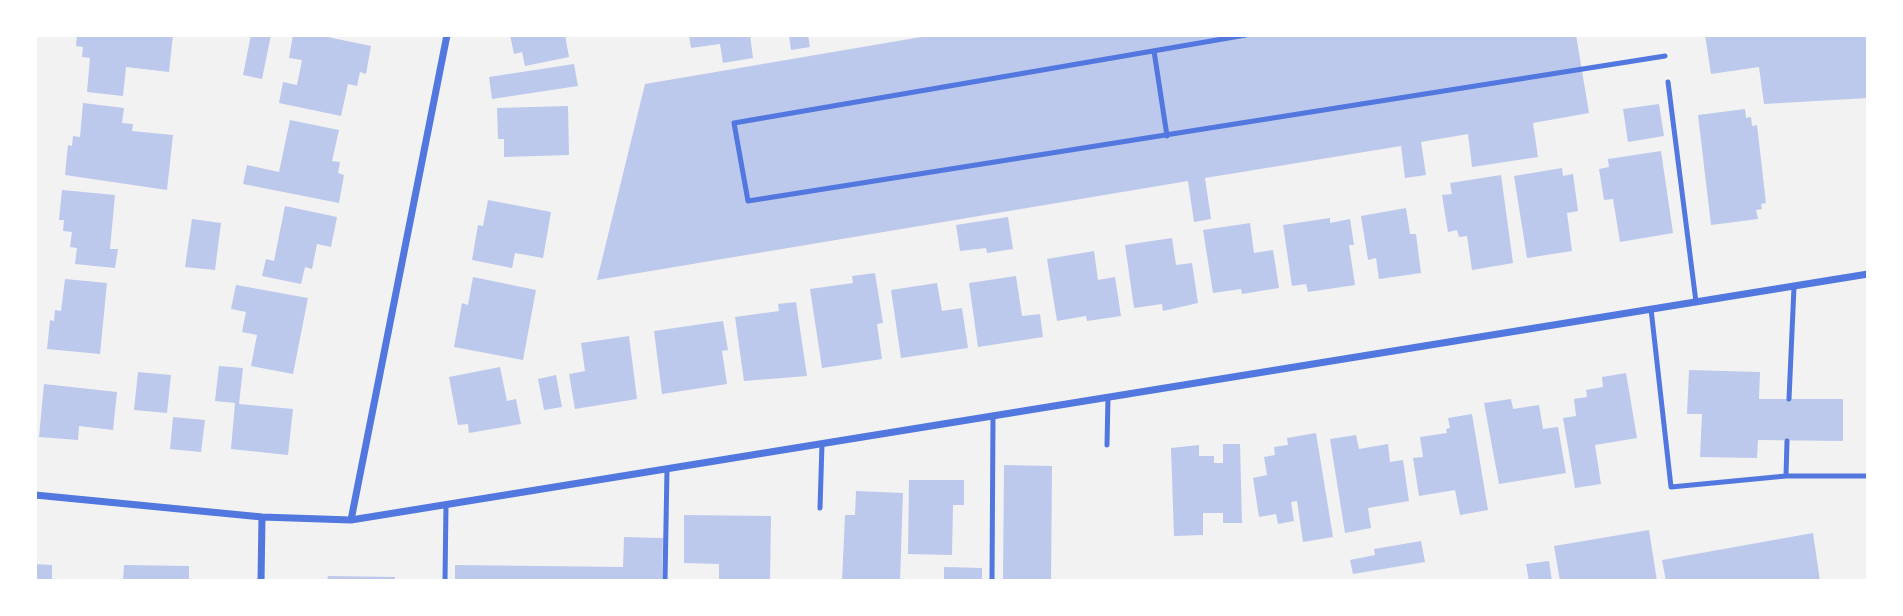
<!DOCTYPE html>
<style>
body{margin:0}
#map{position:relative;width:1903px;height:616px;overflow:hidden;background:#f2f2f2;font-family:Merriweather,serif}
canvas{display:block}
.frame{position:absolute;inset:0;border:37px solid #fff;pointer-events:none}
</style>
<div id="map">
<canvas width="1903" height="616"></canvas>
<div class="frame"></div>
</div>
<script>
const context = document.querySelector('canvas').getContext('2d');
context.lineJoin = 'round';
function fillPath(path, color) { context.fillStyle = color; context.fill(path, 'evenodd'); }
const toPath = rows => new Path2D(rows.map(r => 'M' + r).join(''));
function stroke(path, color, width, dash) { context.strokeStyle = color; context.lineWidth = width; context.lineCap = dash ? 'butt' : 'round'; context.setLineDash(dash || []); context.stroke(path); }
fillPath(toPath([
 [77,35,173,35,169,72,126,67,123,96,87,92,90,58,82,57,83,47,76,46],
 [251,35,271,35,262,79,243,75],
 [293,35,318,35,371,46,366,74,360,72,357,86,348,84,341,116,279,103,283,82,297,85,302,60,289,58],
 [510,35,565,35,569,57,525,66,522,52,514,54],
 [689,35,750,35,753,58,723,63,720,44,691,48],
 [789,35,808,35,810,47,791,50],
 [933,35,1576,35,1589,113,1533,123,1538,157,1472,167,1468,134,1421,142,1426,175,1405,178,1401,146,1205,178,1211,219,1194,222,1188,181,597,280,645,84],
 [1705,35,1868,35,1868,98,1764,104,1759,67,1711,74],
 [574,64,578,86,492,99,489,77],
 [83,103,124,108,122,123,133,124,132,131,173,135,167,190,65,175,68,145,72,146,73,136,80,137],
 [1659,104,1664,136,1628,142,1623,109],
 [568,106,569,155,504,157,504,139,498,139,497,108],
 [1745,109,1746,118,1751,117,1752,126,1757,125,1766,203,1761,204,1762,209,1756,210,1758,219,1711,225,1698,115],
 [290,120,339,130,332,161,340,162,338,173,344,175,339,203,243,184,247,165,279,172],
 [1661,151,1673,233,1620,242,1613,199,1604,200,1599,169,1609,167,1608,159],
 [1562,168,1563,176,1573,174,1578,211,1567,213,1572,251,1527,258,1514,176],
 [1501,175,1513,263,1472,270,1467,236,1459,237,1457,230,1448,232,1442,195,1452,194,1450,183],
 [62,190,115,195,110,249,118,249,115,268,75,264,77,248,70,247,72,232,63,231,64,220,59,220],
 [488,200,551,212,543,258,515,253,512,268,472,260,478,225,483,226],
 [285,206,337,217,331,247,317,244,312,269,305,267,301,284,262,276,266,259,274,261],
 [1406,208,1410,234,1416,234,1421,273,1379,279,1376,258,1368,260,1361,216],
 [1008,217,1013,249,987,253,986,248,960,251,956,225],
 [1330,218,1330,223,1350,219,1354,245,1349,245,1355,285,1308,292,1306,284,1292,286,1283,225],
 [192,219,221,223,215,270,185,267],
 [1250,223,1254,253,1273,250,1279,288,1242,294,1241,289,1213,293,1203,230],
 [1172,238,1176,265,1192,263,1198,303,1163,311,1162,304,1134,308,1125,245],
 [1094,251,1098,280,1115,277,1121,316,1087,321,1086,316,1057,321,1047,259],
 [875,273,883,323,877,324,882,359,822,368,810,289,853,283,852,276],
 [1016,276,1022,316,1040,314,1043,337,978,347,969,283],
 [473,277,536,290,523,360,454,347,462,303,468,305],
 [65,279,107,283,100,354,47,349,50,320,54,321,55,310,61,311],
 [937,283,942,311,962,308,968,348,901,358,891,290],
 [236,285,308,298,293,374,251,366,257,335,242,332,246,312,231,309],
 [796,302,807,376,744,381,735,317,779,311,778,304],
 [723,321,728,350,722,351,727,384,662,394,654,331],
 [629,336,637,399,575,409,569,374,585,371,581,343],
 [219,366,243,368,239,404,293,409,288,455,231,449,235,403,215,401],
 [500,367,507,401,516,399,521,424,469,433,468,424,458,425,449,377],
 [1689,370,1760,372,1759,399,1843,399,1843,441,1758,440,1757,458,1700,457,1702,414,1687,414],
 [138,372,171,375,167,413,134,410],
 [1626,373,1637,438,1595,445,1601,484,1575,488,1563,418,1576,416,1574,399,1587,397,1586,390,1603,387,1602,377],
 [556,375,562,407,544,410,538,379],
 [44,384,117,392,113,430,79,426,78,440,39,437],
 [1511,399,1513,409,1539,405,1543,429,1558,427,1566,473,1499,484,1484,403],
 [1472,414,1488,510,1460,515,1455,490,1419,496,1413,458,1423,457,1420,437,1447,433,1446,429,1450,428,1448,418],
 [173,417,205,420,201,452,170,449],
 [1316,433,1333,537,1303,542,1297,501,1291,502,1294,521,1278,524,1276,514,1259,517,1253,478,1267,475,1264,457,1275,455,1274,447,1288,445,1287,438],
 [1356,435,1359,449,1388,444,1390,462,1403,460,1409,501,1368,508,1371,528,1345,533,1330,439],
 [1223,444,1240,444,1242,523,1223,523,1223,513,1203,513,1203,535,1174,536,1171,448,1199,445,1199,456,1214,456,1214,463,1223,463],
 [1004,465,1052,466,1051,581,1003,581],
 [909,480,964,480,964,505,953,505,952,555,908,554],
 [856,491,903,493,900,581,842,581,845,515,855,515],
 [684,515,771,516,770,581,719,581,719,564,684,563],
 [1649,530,1657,581,1560,581,1554,546],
 [1813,533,1820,581,1666,581,1662,560],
 [624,537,663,538,662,581,455,581,455,565,623,567],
 [1421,541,1425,562,1353,574,1350,560,1375,555,1374,549],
 [1549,561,1552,581,1529,581,1526,564],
 [35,564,52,565,52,581,35,581],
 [124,565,189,566,189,581,123,581],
 [944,567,982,568,982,581,944,581],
 [328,576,395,577,395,581,327,581]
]), '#bdc9ec');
stroke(toPath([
 [1246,35,734,123,748,201,1665,56],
 [1154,51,1167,136],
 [1668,82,1696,302],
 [1651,309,1671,487,1786,476,1868,476],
 [1789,399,1794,287],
 [1107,445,1108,397],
 [1786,476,1787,441],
 [820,508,822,444],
 [445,581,446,505],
 [665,581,667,469],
 [992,581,993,416]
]), '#5277de', 5);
stroke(toPath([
 [35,495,262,517,351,520,1868,274],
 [351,520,447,35],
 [261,581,262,517]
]), '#5277de', 7);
</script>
